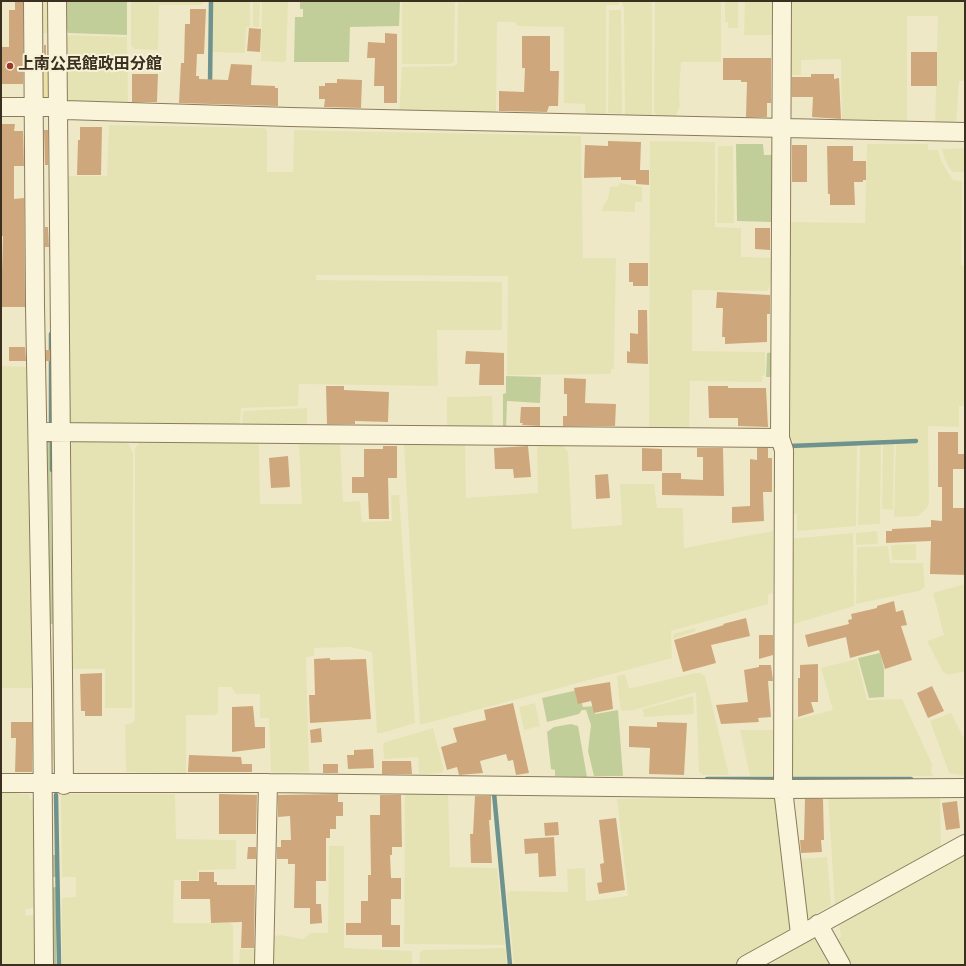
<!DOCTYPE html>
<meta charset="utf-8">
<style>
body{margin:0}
#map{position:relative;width:966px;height:966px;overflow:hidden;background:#efe8c7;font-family:Spectral,serif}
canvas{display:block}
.frame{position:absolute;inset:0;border:2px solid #3b301f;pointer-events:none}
</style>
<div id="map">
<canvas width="966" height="966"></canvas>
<div class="frame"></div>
</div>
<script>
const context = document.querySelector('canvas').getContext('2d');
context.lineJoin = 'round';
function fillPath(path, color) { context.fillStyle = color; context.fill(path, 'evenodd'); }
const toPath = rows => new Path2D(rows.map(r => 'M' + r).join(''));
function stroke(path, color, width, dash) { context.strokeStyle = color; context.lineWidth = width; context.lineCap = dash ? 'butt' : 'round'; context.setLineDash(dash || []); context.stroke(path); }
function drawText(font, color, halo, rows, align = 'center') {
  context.font = font + ' Spectral,"Noto Sans JP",serif'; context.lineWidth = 4; context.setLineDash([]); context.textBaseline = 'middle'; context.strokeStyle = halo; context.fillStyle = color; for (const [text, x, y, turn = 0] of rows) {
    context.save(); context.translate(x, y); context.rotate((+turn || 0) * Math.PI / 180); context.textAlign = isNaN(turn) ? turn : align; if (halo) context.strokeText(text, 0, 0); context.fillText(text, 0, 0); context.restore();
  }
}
fillPath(toPath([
 [36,1,48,1,48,33,36,33],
 [131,1,207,1,200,5,159,5,158,50,134,49,131,45],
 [213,1,250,1,250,27,246,27,245,53,211,52],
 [253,1,260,1,259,27,253,27],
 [262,1,288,1,286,60,284,62,261,61],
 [402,1,455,1,454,62,450,64,402,64],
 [458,1,619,1,619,5,606,5,606,119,586,119,585,104,564,103,564,27,517,26,515,22,497,22,496,117,399,115,402,67,453,66,457,64],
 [621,1,652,1,652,119,625,116,624,8],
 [655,1,721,1,721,62,681,62,679,95,680,106,674,120,659,120,654,112],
 [725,1,738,1,738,28,728,28,728,22,725,22],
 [745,1,778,1,779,35,744,35],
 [786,1,965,1,965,81,959,81,956,126,935,125,938,16,907,16,907,122,842,124,841,59,801,60,801,75,786,75],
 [609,10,621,10,622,114,608,113],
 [68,35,127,37,128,101,126,104,67,105,62,37],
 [109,125,265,128,267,130,267,172,293,172,294,130,581,136,583,258,616,258,614,369,611,369,611,374,507,375,508,276,316,275,316,280,502,282,502,330,437,330,438,385,434,386,299,384,298,406,241,408,240,429,68,428,63,176,107,176],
 [650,141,715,142,715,227,741,228,741,257,777,258,777,275,772,278,768,291,692,290,692,351,765,352,765,375,762,376,762,382,690,381,689,433,649,433],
 [867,144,928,144,928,150,938,150,941,161,953,180,962,181,961,265,965,266,965,406,959,406,959,427,928,426,929,502,927,508,918,516,894,517,896,441,793,445,793,439,787,439,788,222,865,223],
 [718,146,733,146,734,223,717,223],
 [964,148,964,172,952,172,945,160,942,149],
 [620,183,642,187,642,202,635,202,635,212,602,211,603,206,608,199,610,187,619,186],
 [1,366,26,367,26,376,34,376,37,688,1,688],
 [492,396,493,431,447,429,447,397],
 [307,408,307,429,242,429,243,411],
 [72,442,125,442,129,444,133,454,132,708,105,708,105,669,69,669,66,445,72,445],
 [139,443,259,444,260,504,302,504,299,444,340,443,343,502,360,501,362,522,392,521,391,495,399,495,415,723,382,733,377,733,372,652,350,647,314,648,314,656,306,657,309,772,271,772,269,718,260,718,260,694,236,694,231,687,218,687,218,713,214,715,186,715,186,773,126,772,125,725,134,722,135,716,135,448],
 [894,443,893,510,883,509,882,508,883,444],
 [404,444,465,444,466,498,538,493,537,446,563,446,568,452,572,529,622,525,620,484,654,484,657,508,683,508,684,548,773,531,773,593,768,595,768,604,671,631,672,658,420,725],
 [857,445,856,526,797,531,797,514,790,514,792,448],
 [881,445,880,524,858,525,860,446],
 [877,531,878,544,856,545,856,533],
 [853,533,854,606,790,625,790,539],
 [916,544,916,560,892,560,891,545],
 [888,546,890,563,923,563,925,587,919,591,856,604,857,547],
 [965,584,965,671,948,675,943,672,927,641,944,635,933,593],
 [695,628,696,631,673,639,673,634],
 [44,637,52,637,54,759,45,759],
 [857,659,867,700,902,699,932,764,931,771,933,776,789,777,790,721,833,710,821,668],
 [695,673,701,673,705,676,729,775,703,775,699,772,696,692,635,710,622,711,620,707,617,676,625,674,629,688,632,688],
 [693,696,694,714,644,717,643,709],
 [535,703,540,726,524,730,519,707],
 [951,713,965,740,965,776,949,773,930,721],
 [433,728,444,770,441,773,419,774,418,757,384,759,383,743],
 [740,730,773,730,772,776,750,776],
 [1,788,18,788,19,794,29,794,30,799,37,800,38,906,25,910,26,916,38,914,38,965,1,965],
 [405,790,448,790,450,867,497,868,505,945,404,944],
 [61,794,175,794,176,839,236,840,236,869,198,870,198,880,174,880,173,923,230,923,233,926,233,965,62,965,62,898,76,897,76,877,62,877],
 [940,794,941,850,835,907,828,795],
 [781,797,797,929,738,965,514,965,507,893,510,891,568,892,567,869,585,868,586,901,628,896,617,799],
 [329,846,344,846,344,948,412,951,412,965,268,965,269,937,280,935,303,939,311,933,328,933],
 [965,855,965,965,844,965,832,943,841,937,839,924],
 [827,857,831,905,809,918,801,918,795,859],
 [815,938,831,965,769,965],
 [505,948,507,965,419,965,420,952,423,950],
 [240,949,260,949,260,965,239,965]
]), '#e5e3b4');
fillPath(toPath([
 [62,1,127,1,127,35,68,33,67,30,62,30],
 [300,1,400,1,399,26,350,27,349,62,294,62,295,17,303,17,303,9,300,9],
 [736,144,763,144,764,155,773,155,772,222,737,221],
 [773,352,777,377,766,377,767,353],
 [506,376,541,377,540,403,507,401,506,432,503,432,503,394,506,393],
 [50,435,53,624,44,624,44,436],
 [880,653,884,669,884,697,869,698,858,658],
 [578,690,583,707,594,706,595,714,618,710,623,776,594,776,588,751,591,725,586,710,582,710,579,714,547,722,542,698],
 [571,724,578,726,587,777,555,776,555,770,551,769,547,732,554,727]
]), '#c2ce9a');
fillPath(toPath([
 [37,59,48,59,48,102,37,102]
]), '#ebe1a4');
fillPath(toPath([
 [46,855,55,855,56,877,45,877],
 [56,887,56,965,47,965,45,888]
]), '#b9c399');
stroke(toPath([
 [210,85,211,1],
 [51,334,51,428],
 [52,436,52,470],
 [790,446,916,441],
 [707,779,779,779],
 [787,779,911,779],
 [494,793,510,965],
 [56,795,59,965]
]), '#6e928d', 4.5);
fillPath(toPath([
 [15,1,23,1,23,84,1,84,1,47,9,47,9,10,15,10],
 [190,9,206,9,204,54,197,54,196,76,199,76,199,79,228,80,231,64,252,65,251,85,275,86,275,88,278,88,278,106,179,103,181,63,184,63,185,24,190,24],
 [249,28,261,29,260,52,247,51],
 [385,33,397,34,397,103,384,103,384,86,374,86,375,58,367,58,368,42,385,43],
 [522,36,550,36,550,71,559,71,558,106,549,106,547,112,499,111,499,91,524,92,525,68,522,68],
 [44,45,46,45,46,60,44,60],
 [911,52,937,52,937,86,911,86],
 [723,58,771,58,771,103,767,103,767,117,746,117,747,82,741,82,741,80,723,80],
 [132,74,158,74,157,102,132,102],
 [811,74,834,74,834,79,839,78,841,119,812,117,813,97,792,97,792,77,811,77],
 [337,79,362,80,361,108,324,107,325,99,319,99,319,86,325,86,325,83,337,83],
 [1,124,15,124,14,131,23,131,24,166,14,166,14,199,24,198,25,307,1,307,3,236,1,236],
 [80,127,102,127,101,175,77,175,78,140,80,140],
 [44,130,48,130,48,165,45,165],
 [608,141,641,142,640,170,649,170,649,185,636,184,636,180,621,180,621,177,584,178,585,145,608,146],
 [792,145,807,145,807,182,792,182],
 [827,146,853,146,853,161,866,161,866,180,863,180,863,182,854,182,855,205,830,205,830,194,828,194],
 [45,227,48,227,49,247,45,247],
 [755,228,770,228,770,250,755,249],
 [629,263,648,263,648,286,633,286,633,282,629,282],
 [717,292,770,295,770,314,767,314,767,342,725,344,725,337,722,337,723,308,716,308],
 [638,310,647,310,648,364,627,363,627,351,630,352,630,333,638,334],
 [9,347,25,347,26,361,9,361],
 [46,350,50,350,50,361,46,361],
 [466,351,504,353,504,385,479,385,480,364,465,364],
 [564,378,586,379,585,403,616,404,615,426,563,426,563,416,567,416,567,394,564,394],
 [326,386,344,386,344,390,389,392,388,422,355,421,355,424,327,424],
 [708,386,728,386,728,388,766,388,768,427,738,426,738,418,709,418],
 [521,407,540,407,540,426,522,425,523,423,520,423],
 [938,432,958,432,958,454,965,454,965,469,953,469,953,508,965,508,965,575,930,574,931,541,886,543,886,531,892,531,892,529,931,527,931,520,942,521,942,487,938,487],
 [383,446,397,446,397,478,388,478,389,519,369,519,368,493,352,493,352,477,364,477,364,449,383,449],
 [528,446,531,477,514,478,513,469,495,469,494,448],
 [642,448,662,449,662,471,642,471],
 [697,448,723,448,724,496,662,495,662,473,681,473,681,479,703,480,703,457,697,457],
 [757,448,768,448,768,458,772,458,772,492,763,492,764,521,732,523,732,507,750,506,750,459,757,460],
 [288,456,290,487,271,488,269,458],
 [608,474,610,498,596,499,595,475],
 [894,601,896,612,903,610,907,625,901,626,912,660,885,669,879,650,850,658,846,637,808,647,805,635,849,624,848,620,852,619,851,614,877,608,877,606],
 [746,618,750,636,711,645,716,663,683,672,674,640,724,625,723,624],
 [759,635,773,635,773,655,759,659],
 [330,658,330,660,366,659,371,719,310,723,309,695,315,695,314,659],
 [818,664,818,702,811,702,814,712,798,717,798,678,800,678,800,665],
 [759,665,771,665,773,681,768,681,771,717,758,718,759,722,721,724,716,705,748,702,744,670,759,667],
 [102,673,102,716,85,716,85,711,81,711,80,674],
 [610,682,613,709,594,713,591,701,578,704,574,688],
 [932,686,944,711,928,718,917,693],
 [513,703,529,773,516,775,513,760,508,761,506,754,480,761,483,773,459,775,457,767,447,770,441,747,457,742,453,728,486,720,484,710],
 [253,706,255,727,265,727,265,748,232,752,232,707],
 [11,722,32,722,32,772,15,772,16,738,11,738],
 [657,722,687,723,684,775,649,774,650,748,629,747,629,726,657,727],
 [321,728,322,742,311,743,310,730],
 [373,749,374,768,348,769,347,755,354,755,354,750],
 [189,755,241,757,242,764,252,764,252,772,188,772],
 [382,761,411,761,412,774,382,774],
 [323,764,338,764,338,773,323,773],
 [219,794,257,795,256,834,219,834],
 [338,794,338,802,343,802,343,816,336,816,336,829,330,829,330,838,326,838,326,881,316,881,316,904,321,904,322,923,310,924,310,908,294,908,295,864,288,864,288,859,277,859,277,847,281,847,281,840,291,840,290,816,278,817,278,795],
 [380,795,401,795,402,847,392,847,392,855,390,855,391,878,401,878,401,899,391,899,391,925,400,925,400,947,382,947,382,935,346,935,346,923,361,923,361,901,368,901,368,875,371,875,370,815,380,815],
 [475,796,491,796,491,820,489,820,492,863,471,863,470,834,473,834],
 [805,799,823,799,824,840,821,840,822,852,801,853,800,840,804,840],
 [957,801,960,828,946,830,942,803],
 [616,818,625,890,599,894,597,883,602,882,600,864,604,863,599,820],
 [558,822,559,835,545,836,544,823],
 [554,837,556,876,539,877,538,853,525,854,524,839],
 [248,847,256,847,256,859,247,859],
 [199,872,214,872,214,882,217,882,217,885,255,885,254,948,241,948,242,922,211,923,210,899,181,899,181,881,199,881]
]), '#cea87c');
const minor = toPath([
 [33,1,35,306,42,689,44,965],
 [57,1,64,785],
 [782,1,780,438,784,450,783,789,800,934],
 [1,107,51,107,65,110,290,117,965,132],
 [47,432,780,438],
 [1,783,268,783,783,789,965,788],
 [818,924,841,965],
 [264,965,268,783],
 [746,965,965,844]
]);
stroke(minor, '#8b7b5c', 20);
stroke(minor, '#faf4da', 18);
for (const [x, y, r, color] of [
 [10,66,4,"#9c372a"]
]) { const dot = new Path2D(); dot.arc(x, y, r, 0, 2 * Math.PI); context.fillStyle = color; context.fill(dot); stroke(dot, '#f6f1d7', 1.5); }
drawText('bold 16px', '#3b301f', '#f6f1d7', [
 ["上南公民館政田分館",18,66]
], 'left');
</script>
